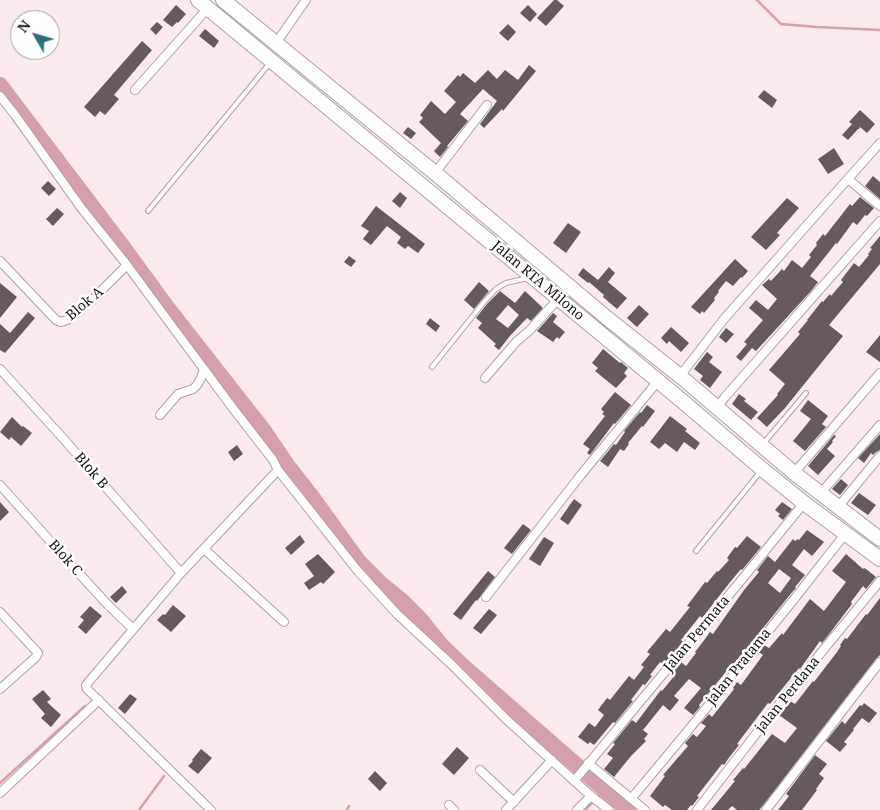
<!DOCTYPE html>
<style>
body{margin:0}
#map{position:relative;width:880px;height:810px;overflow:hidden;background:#faeaed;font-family:"Noto Serif",serif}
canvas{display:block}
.north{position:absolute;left:10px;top:10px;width:50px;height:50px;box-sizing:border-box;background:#fff;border:1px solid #a4a1a2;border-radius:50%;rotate:308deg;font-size:14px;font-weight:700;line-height:20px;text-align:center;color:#1b1517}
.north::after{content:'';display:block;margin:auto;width:18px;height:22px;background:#2a707e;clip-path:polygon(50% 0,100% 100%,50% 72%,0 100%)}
</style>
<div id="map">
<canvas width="880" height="810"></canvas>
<div class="north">N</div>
</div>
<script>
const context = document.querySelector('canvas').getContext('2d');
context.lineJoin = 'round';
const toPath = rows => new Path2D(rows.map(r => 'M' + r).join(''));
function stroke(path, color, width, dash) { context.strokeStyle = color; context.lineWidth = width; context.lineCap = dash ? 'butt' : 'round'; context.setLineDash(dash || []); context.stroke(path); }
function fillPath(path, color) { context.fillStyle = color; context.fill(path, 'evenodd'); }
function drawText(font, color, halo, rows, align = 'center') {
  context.font = font + ' "Noto Serif",serif'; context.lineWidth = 5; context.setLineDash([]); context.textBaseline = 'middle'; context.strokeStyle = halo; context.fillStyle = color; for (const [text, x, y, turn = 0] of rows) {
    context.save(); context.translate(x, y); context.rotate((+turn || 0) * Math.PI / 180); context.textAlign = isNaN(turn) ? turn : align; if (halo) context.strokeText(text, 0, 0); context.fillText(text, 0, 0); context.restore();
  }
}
stroke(toPath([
 [757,0,781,24,817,27,880,30],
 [0,783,85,706],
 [139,810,164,776],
 [347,810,349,806],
 [585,810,605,790]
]), '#d59fac', 2.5);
stroke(toPath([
 [0,85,123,247,166,306,264,431,287,465,312,497,359,562,380,583,402,601,420,619,442,646,464,667,628,810]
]), '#d59fac', 16);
fillPath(toPath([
 [554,0,557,0,564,6,546,26,537,18],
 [176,5,186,14,178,23,177,22,172,27,163,20],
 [528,5,537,14,530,22,520,13],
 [157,22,163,27,156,35,150,29],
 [508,24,516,32,508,41,499,33],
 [205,29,219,41,214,48,199,36],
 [142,41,152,50,114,95,119,99,105,115,100,111,95,117,84,107],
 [529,65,536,71,503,111,502,109,484,128,480,124,497,101,483,89,460,114,468,121,447,146,448,147,440,157,434,151,441,143,419,122,423,118,420,115,431,101,445,114,456,102,444,91,458,75,460,77,463,73,475,83,488,70,497,79,505,70,518,80],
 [764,90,777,100,772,108,758,97],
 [860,110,875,124,867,133,860,127,859,129,858,129,848,140,842,135,852,124,849,122],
 [408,127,416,133,411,139,403,133],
 [834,148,844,164,828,174,818,159],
 [873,176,880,182,880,199,865,186],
 [48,181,56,189,49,196,41,188],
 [400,192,407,198,400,208,392,201],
 [860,197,874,208,867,216,865,215,857,225,853,222,837,244,836,243,810,276,818,282,812,290,756,351,752,348,741,361,736,357,747,344,744,342,763,320,749,308,756,300,768,310,777,299,762,285,769,279,771,281,782,269,784,271,792,260,802,268,811,257,809,255,817,245,816,243,823,234,825,236,850,204,852,206],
 [787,198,799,208,777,233,780,235,766,250,751,237],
 [376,206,425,244,418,253,408,246,405,249,397,243,401,237,387,226,371,245,363,239,369,231,361,226],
 [57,208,64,214,53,226,46,219],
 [568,223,581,232,566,253,553,243],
 [880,236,880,264,829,325,843,336,785,408,767,427,757,418,778,395,777,394,785,384,769,370,800,334,798,332,808,320,807,320,822,301,823,302,830,294,831,296,843,282,841,280,854,263,859,267,869,255,868,254,872,249,870,248],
 [349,256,356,261,351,267,344,262],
 [735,259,748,271,742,278,741,277,733,286,726,281,718,291,719,292,714,298,715,300,704,313,702,311,700,314,691,307],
 [609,267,615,273,608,282,627,298,617,309,603,297,604,295,589,282,588,283,578,275,583,268,598,280],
 [479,282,489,291,474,309,464,300],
 [0,283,17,297,0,318],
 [500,291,515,303,525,291,543,308,531,321,527,318,509,337,499,350,494,346,496,344,478,328,482,323,476,318,487,304],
 [508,305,519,315,508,328,496,319],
 [639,305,649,314,637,327,627,318],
 [28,312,35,318,5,353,0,350,0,324,10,333],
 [553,313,557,316,553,322,565,332,559,339,557,337,553,342,537,331],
 [430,318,440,326,436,332,426,324],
 [671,327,689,343,681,352,669,341,667,344,661,338],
 [726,328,734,334,726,343,719,337],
 [880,335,880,362,866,352],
 [603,349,620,363,621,362,628,368,624,373,627,376,616,388,595,371,598,368,592,363],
 [707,352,713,357,709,362,722,372,710,388,700,380,703,376,694,369],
 [615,392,631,405,615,424,614,423,590,455,587,453,590,449,583,444,605,416,602,414,604,412,601,409],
 [739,394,746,399,744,401,758,412,751,420,732,404],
 [808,400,828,416,822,424,826,427,805,451,793,441,811,419,800,411],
 [647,405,655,411,643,427,642,426,628,443,629,444,624,451,620,449,608,467,600,461,614,444,616,445,625,432,624,431,640,412,641,413],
 [670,416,687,429,685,431,700,443,695,450,684,442,677,452,665,443,659,449,650,442],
 [12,417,22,427,23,426,32,433,21,446,11,437,9,440,0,432],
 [880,434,880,450,876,452,873,455,871,453,864,463,858,458],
 [834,435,836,436,832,441,833,442,827,449,835,456,818,475,808,466],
 [237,445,243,454,234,461,228,452],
 [841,479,848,485,840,495,832,489],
 [859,493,876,505,868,515,851,503],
 [574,499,582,505,568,525,560,519],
 [0,502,9,512,0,521],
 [782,502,792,509,783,520,778,516,780,514,775,510],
 [523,524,531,530,512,554,504,548],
 [807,530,824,542,812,556,804,549,792,565,805,575,795,587,796,588,793,591,742,654,730,669,729,668,699,705,700,707,693,715,684,708,701,688,689,679,674,696,679,700,670,711,663,705,643,730,648,734,644,739,646,741,631,756,614,777,604,769,613,758,607,754,615,744,613,743,632,720,636,723,661,690,662,691,675,675,672,672,681,662,686,666,696,653,695,652,705,639,710,632,713,634,744,590,759,572,757,570,768,556,775,562,793,539,795,541,798,539,799,540],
 [779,569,791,578,780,593,768,583],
 [300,535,305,542,291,555,285,548],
 [747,536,761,547,742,570,741,569,731,581,702,618,700,616,681,640,683,642,664,665,660,662,650,675,652,676,645,685,643,684,631,700,633,701,615,723,613,722,594,745,590,742,588,744,578,737,589,723,595,727,604,715,598,710,607,698,610,700,629,676,634,680,644,667,641,665,650,654,647,652,666,629,670,632,690,607,687,606,705,582,707,583,717,571,718,572,729,560,727,558,735,547,737,548],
 [544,537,554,543,540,566,529,559],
 [318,554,335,572,323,584,321,582,309,590,304,583,314,576,305,564],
 [846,554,863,569,864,568,866,569,876,577,866,589,863,586,851,602,852,604,830,633,822,643,820,641,800,669,799,668,770,704,768,703,737,744,739,745,728,759,724,765,722,764,697,796,699,797,692,806,691,805,687,810,672,810,665,805,663,807,650,796,665,776,663,775,688,746,685,743,693,734,697,737,706,726,701,723,709,714,712,717,734,689,733,688,737,682,741,685,763,655,759,652,764,645,769,648,782,633,783,635,810,599,824,611,846,582,832,571],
 [488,571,495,577,482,594,480,597,477,601,476,600,461,620,453,614],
 [122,586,127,592,116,603,110,597],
 [880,598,880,655,876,659,761,808,759,810,737,810,732,806,728,810,711,810,735,781,733,780,743,768,744,769,772,734,785,743,797,728,779,715,790,701,795,704,813,681,814,682,837,652,841,646,840,645,845,638,847,639,866,614,867,615],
 [173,605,186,616,171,632,157,620,163,614,165,615],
 [90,606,102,616,86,634,78,627,84,620,80,617],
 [489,609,497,615,481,634,473,628],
 [43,690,51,699,47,702,61,715,51,727,41,718,45,714,32,699],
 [130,694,137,699,125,714,118,708],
 [864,703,877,713,869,723,862,718,853,729,854,730,844,742,847,744,840,752,826,741,842,721,845,724,860,705,862,706],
 [457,747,469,758,454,775,442,764],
 [201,749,212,758,198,774,188,766,193,761,192,760],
 [815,755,827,764,819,774,824,778,816,789,817,790,802,810,778,810,789,796,786,794],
 [375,771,387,783,380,791,368,779]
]), '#675a5d');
const service = toPath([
 [148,211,270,63],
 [432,367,484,302,496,289,506,283,528,278],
 [763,444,806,393],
 [696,551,761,471]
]);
const minor = toPath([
 [276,43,306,0],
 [135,90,208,8],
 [0,96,15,115,82,209,127,265,166,318,232,407,273,460,278,470,357,570,397,614,451,664,506,719,591,796,609,810],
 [435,173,487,105],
 [848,179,880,206],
 [0,261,56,320,61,322,69,319,93,299,127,265],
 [0,369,61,436,181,573],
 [680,376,724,319,830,199,880,143],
 [485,378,516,342,530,330,559,298],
 [717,408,725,397,880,221],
 [160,415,178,394,193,389,197,385,201,378,204,369],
 [794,473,880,373],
 [0,485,75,569,108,605,133,629],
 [820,494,880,425],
 [838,507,880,456],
 [204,549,284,622],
 [486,597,580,476,658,381],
 [0,612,38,653,36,657,0,689],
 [588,763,645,810],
 [480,770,514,802],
 [574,781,743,578,804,503],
 [0,793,99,700],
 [631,799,686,733,795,598,845,534],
 [449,805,454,810],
 [211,810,87,689,86,685,181,573,278,470],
 [506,810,552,760],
 [577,810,591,796],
 [697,810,783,699,880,581],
 [766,810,880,662]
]);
const trunk = toPath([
 [198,0,681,400,762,469,804,503,880,559],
 [223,0,435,173,607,318,680,376,794,473,880,539]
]);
stroke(service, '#b0a1a4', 6);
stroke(minor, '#b0a1a4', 10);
stroke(trunk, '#b0a1a4', 16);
stroke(service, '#fff', 4);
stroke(minor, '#fff', 8);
stroke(trunk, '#fff', 14);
drawText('14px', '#1b1517', '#fff', [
 ["Jalan RTA Milono",538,281,40],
 ["Blok A",85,304,-40],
 ["Blok B",91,471,49],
 ["Blok C",65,558,48],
 ["Jalan Permata",697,634,-50],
 ["jalan Pratama",739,667,-51],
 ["jalan Perdana",788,695,-51]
]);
</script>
